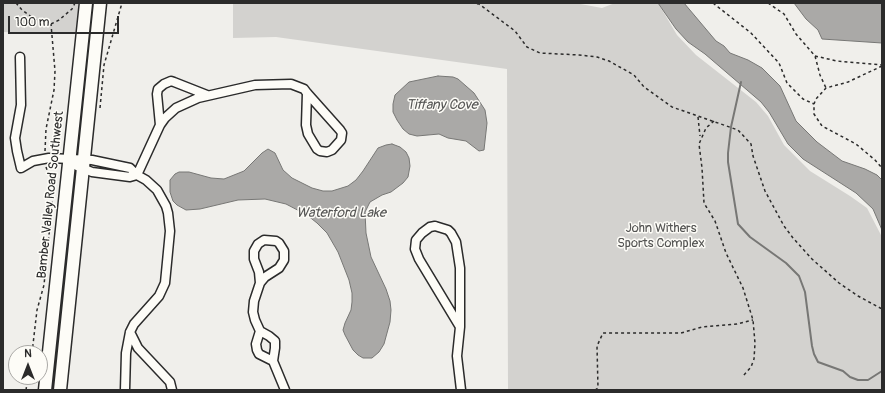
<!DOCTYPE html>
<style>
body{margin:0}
#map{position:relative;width:885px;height:393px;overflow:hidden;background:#f0efeb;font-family:Pangolin,sans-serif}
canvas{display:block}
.frame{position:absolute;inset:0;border:4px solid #2b2b2b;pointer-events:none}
.north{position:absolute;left:8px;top:345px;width:40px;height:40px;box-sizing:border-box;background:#fdfcf7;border:1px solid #a9a8a5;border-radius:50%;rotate:0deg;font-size:11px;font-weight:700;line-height:16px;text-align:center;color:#2b2b2b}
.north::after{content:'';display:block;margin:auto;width:14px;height:18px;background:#2b2b2b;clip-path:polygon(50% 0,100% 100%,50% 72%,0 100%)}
.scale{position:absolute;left:8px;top:16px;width:111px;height:18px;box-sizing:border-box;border:2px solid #2b2b2b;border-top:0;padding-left:5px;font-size:12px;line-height:14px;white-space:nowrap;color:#2b2b2b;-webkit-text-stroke:3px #fdfcf7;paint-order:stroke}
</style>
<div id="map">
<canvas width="885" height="393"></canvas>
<div class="frame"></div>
<div class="north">N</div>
<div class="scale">100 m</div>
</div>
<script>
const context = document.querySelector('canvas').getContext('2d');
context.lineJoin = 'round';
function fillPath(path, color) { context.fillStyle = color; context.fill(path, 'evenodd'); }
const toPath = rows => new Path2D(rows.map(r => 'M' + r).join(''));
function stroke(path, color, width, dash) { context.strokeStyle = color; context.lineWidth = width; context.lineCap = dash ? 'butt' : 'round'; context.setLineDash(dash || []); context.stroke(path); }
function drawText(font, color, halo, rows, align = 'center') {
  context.font = font + ' Pangolin,sans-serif'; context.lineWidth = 3; context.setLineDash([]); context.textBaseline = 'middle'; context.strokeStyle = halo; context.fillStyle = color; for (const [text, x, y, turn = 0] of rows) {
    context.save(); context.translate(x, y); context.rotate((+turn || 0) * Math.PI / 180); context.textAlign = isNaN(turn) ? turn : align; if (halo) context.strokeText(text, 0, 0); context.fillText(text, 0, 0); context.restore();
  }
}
fillPath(toPath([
 [3,3,79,3,77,34,3,32],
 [233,3,575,3,602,8,615,3,658,3,677,35,696,55,756,102,768,116,784,145,810,171,850,196,867,208,882,237,882,390,508,390,507,69,276,37,233,38]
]), '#d3d2cf');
const water = toPath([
 [658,3,684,3,716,41,724,46,730,53,748,60,762,68,780,86,796,121,817,142,842,161,865,169,877,175,882,180,882,230,873,209,856,193,803,159,788,144,769,112,761,102,705,54,688,42,676,29,658,3],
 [794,3,882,3,882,43,822,39,818,30,806,19,794,3],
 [438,76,453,77,458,79,474,93,485,110,487,123,484,150,479,151,466,141,448,138,439,134,417,136,409,134,403,129,397,120,393,112,393,104,395,95,409,82,438,76],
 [392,144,400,147,406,152,409,158,410,166,408,177,403,183,391,192,382,195,370,202,365,212,366,233,371,257,386,289,390,301,391,310,390,322,384,344,379,352,372,358,363,358,358,355,353,350,345,335,343,330,345,323,351,310,352,302,352,293,349,280,338,252,327,233,317,223,307,215,286,204,265,199,238,200,200,209,186,210,177,205,173,201,170,192,170,180,175,174,179,172,189,172,211,178,224,179,244,171,262,153,268,149,275,153,283,170,292,178,312,188,323,191,332,191,348,186,356,180,363,171,378,148,386,145,392,144]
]);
fillPath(water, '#aaa9a7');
stroke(water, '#777775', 1);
stroke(toPath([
 [741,82,731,127,728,153,728,162,738,224,750,237,786,263,799,276,805,292,812,346,814,354,818,362,843,371,850,377,858,380,868,380,882,371]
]), '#777775', 2);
const minor = toPath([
 [20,57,21,105,15,138,17,151,21,168,33,161,49,158,92,160,130,168,137,175,146,180,157,190,166,206,168,213,170,231,165,283,159,296,134,324,130,332,126,353,125,390],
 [160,125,157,94,158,89,164,84,171,81,174,82,207,95],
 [69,160,77,166,92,172,130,177,137,175],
 [137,175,160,125,165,118,176,108,198,98,255,85,291,84,304,89,307,93,340,130,342,133,341,140,332,150,327,152,320,151,317,149,308,134,306,125,307,93],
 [435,226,448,230,451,233,456,242,460,268,460,327,419,259,415,249,416,240,422,233,430,227,435,226],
 [260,283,259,272,254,259,254,251,258,244,264,240,276,241,279,243,284,251,284,260,279,268,265,277,260,283,254,301,253,312,255,320,260,331,269,336,275,341,275,348,273,361,285,390],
 [460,327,457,356,461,390],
 [260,331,256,344,257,350,259,354,273,361],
 [130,332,138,348,170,382,172,390]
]);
const secondary = toPath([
 [45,390,86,3],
 [60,390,100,3]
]);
stroke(minor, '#2b2b2b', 11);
stroke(secondary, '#2b2b2b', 15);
stroke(toPath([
 [16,3,22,10,33,18,41,22,51,24,59,20,72,9,75,3],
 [471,3,479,4,515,31,527,47,540,53,579,55,597,57,609,61,634,75,644,87,672,107,738,130,751,144,753,156,765,191,784,226,793,238,812,259,839,283,858,296,882,309],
 [713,3,751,33,779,63,787,83,803,99,814,104],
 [768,3,784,14,796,34,815,56,820,75,826,88],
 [815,56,837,61,882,65],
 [882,66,848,82,826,88,816,99,814,104,814,114,822,126,856,144,875,160,882,168],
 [100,108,104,65,122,3],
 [698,117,700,136],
 [714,121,706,128,699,144,702,168,704,203,715,221,726,253,743,288,753,320,755,343,754,359,751,367,743,376],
 [45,151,46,129,54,90,55,71,51,24],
 [32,353,37,310,44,285,53,195,52,183,46,167],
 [26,390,28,377],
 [595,390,598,388,597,346,603,333,681,333,702,327,737,324,753,320]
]), '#2b2b2b', 1.5, [3, 3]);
stroke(minor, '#fdfcf7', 8);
stroke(secondary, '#fdfcf7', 12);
drawText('13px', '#2b2b2b', '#fdfcf7', [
 ["Bamber Valley Road Southwest",51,195,-84]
]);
drawText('13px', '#555554', '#fdfcf7', [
 ["John Withers",661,229],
 ["Sports Complex",661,244]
]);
drawText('italic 14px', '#575756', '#fdfcf7', [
 ["Tiffany Cove",442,105],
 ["Waterford Lake",341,213]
]);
</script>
